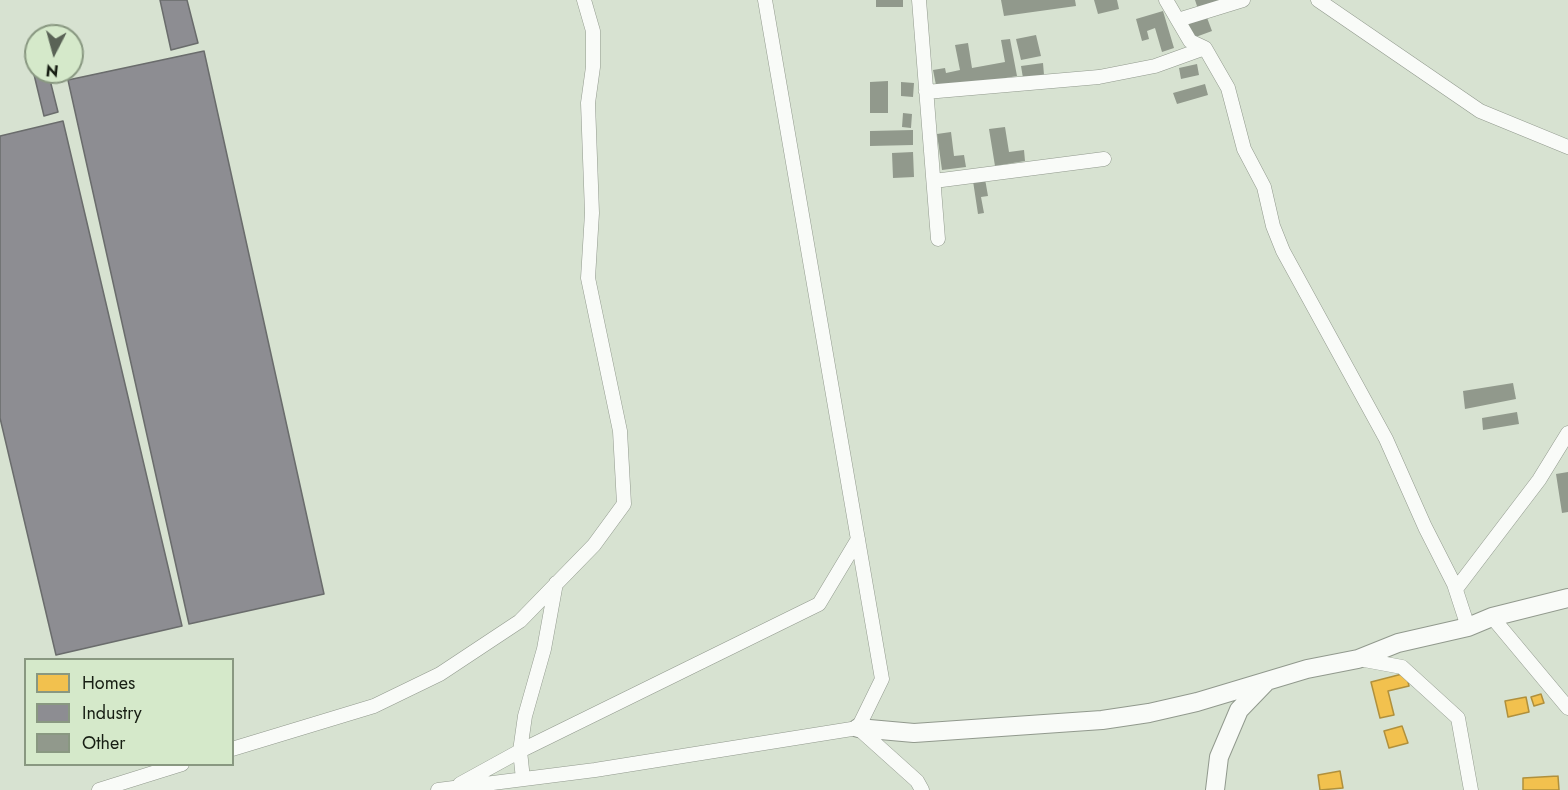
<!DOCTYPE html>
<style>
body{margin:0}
#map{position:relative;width:1568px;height:790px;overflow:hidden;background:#d7e2d1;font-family:Jost,sans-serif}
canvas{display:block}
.legend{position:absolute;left:24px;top:658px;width:210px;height:108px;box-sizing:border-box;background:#d5e9ca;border:2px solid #899881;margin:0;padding:8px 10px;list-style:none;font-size:18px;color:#171e13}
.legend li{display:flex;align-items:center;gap:12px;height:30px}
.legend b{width:30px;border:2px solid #899881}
.north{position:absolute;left:24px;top:24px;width:60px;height:60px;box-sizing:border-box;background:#d5e9ca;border:2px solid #899881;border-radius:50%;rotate:186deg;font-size:16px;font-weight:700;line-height:24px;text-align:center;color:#171e13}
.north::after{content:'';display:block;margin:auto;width:21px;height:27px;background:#5a6356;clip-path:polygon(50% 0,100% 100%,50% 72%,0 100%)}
</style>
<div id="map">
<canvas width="1568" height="790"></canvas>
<ul class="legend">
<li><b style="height:16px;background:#f2c14e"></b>Homes</li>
<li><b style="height:16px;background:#8d8d92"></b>Industry</li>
<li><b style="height:16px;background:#91998c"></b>Other</li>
</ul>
<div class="north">N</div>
</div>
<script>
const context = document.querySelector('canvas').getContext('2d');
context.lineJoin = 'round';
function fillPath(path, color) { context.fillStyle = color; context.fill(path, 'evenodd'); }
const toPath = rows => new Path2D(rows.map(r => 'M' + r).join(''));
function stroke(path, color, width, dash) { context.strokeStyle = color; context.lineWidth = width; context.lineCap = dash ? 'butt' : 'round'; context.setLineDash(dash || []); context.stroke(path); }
const homes = toPath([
 [1406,673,1409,686,1388,691,1394,715,1380,718,1371,682,1406,673],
 [1541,694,1544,703,1534,706,1531,697,1541,694],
 [1526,697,1529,712,1508,717,1505,701,1526,697],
 [1402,726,1408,743,1389,748,1384,731,1402,726],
 [1340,771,1343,788,1320,790,1318,775,1340,771],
 [1558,776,1559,790,1523,790,1523,778,1558,776]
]);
fillPath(homes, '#f2c14e');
stroke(homes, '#b0903c', 1.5);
const industry = toPath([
 [160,0,187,0,198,43,171,50,160,0],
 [204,51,324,594,189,624,68,80,204,51],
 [36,56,36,72,48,72,58,112,44,116,30,58,36,56],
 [63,121,182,626,56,655,0,418,0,136,63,121]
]);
fillPath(industry, '#8d8d92');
stroke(industry, '#6a6c6c', 1.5);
fillPath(toPath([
 [876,0,903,0,903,7,876,7],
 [1001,0,1075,0,1076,6,1004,16],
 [1094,0,1117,0,1119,9,1098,14],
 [1195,0,1230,0,1198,9],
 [1163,11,1174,48,1162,52,1155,28,1147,31,1149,39,1142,41,1136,19],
 [1206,15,1212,31,1193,38,1187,22],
 [1036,35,1041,56,1021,60,1016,39],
 [1010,39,1017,76,937,90,933,70,945,68,946,73,960,70,955,45,968,43,972,68,1005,62,1001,40],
 [1043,63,1044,75,1023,78,1021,66],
 [1197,64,1199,75,1181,79,1179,68],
 [888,81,888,113,870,113,870,82],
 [901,82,914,83,913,97,901,96],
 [1205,84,1208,95,1177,104,1173,93],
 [903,113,912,114,911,128,902,127],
 [1005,127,1009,152,1024,150,1025,161,995,166,989,129],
 [913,130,913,145,870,146,870,131],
 [951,132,954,156,964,155,966,167,942,170,937,134],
 [913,152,914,177,893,178,892,153],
 [985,179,988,196,981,197,984,213,978,214,973,181],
 [1513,383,1516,399,1465,409,1463,391],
 [1517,412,1519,424,1483,430,1482,418],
 [1568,472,1568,512,1562,513,1556,474]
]), '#91998c');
const minor = toPath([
 [919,0,938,239],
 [1166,0,1190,41,1205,48,1228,88,1244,149,1264,187,1273,226,1283,251,1386,439,1425,527,1454,584,1468,627],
 [1318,0,1480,111,1568,147],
 [1178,20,1243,0],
 [926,92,1099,77,1155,66,1205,48],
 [934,181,1104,159],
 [1456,589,1539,480,1568,433],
 [1492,617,1568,708],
 [1359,659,1402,667,1458,718,1471,790],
 [858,728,917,781,922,790],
 [232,749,374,706,440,674,520,621,594,545,624,504,620,431,588,278,592,213,588,103,593,67,593,31,584,0],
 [523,779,520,751,525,716,544,649,556,583],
 [460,784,520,751,819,604,858,539],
 [99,790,182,764],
 [438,790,595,770,858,728,882,679,765,0]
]);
const tertiary = toPath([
 [858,728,914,733,1102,720,1149,713,1197,702,1307,669,1358,659,1398,643,1468,627,1492,617,1568,598],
 [1215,790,1219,757,1239,710,1265,683]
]);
stroke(minor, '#91998d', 15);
stroke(tertiary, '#91998d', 20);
stroke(minor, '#f9fbf8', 14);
stroke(tertiary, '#f9fbf8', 18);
</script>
